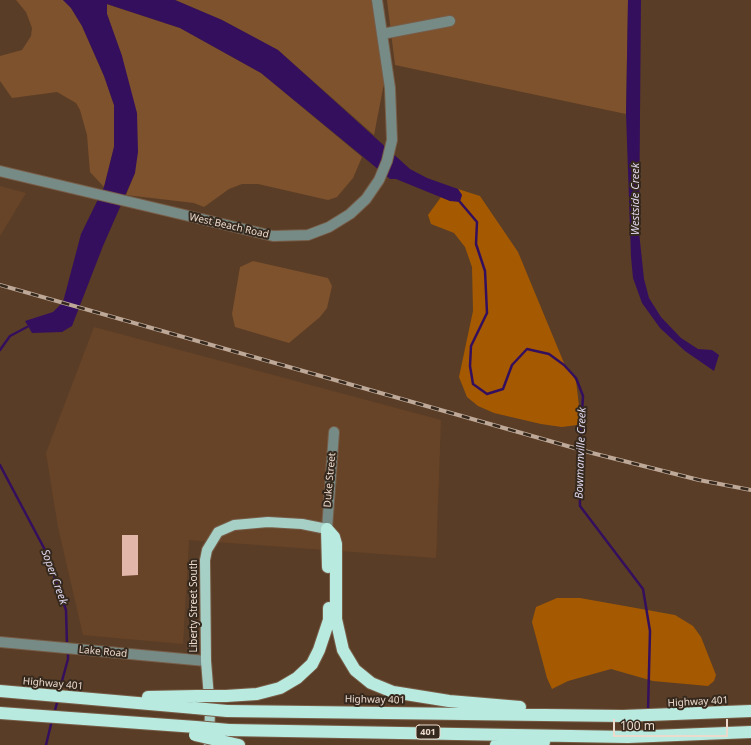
<!DOCTYPE html>
<style>
body{margin:0}
#map{position:relative;width:751px;height:745px;overflow:hidden;background:#5a3d26;font-family:"Noto Sans",sans-serif}
canvas{display:block}
.scale{position:absolute;left:613px;top:719px;width:115px;height:18px;box-sizing:border-box;border:2px solid #ecdacd;border-top:0;padding-left:5px;font-size:12px;line-height:14px;white-space:nowrap;color:#ecdacd;-webkit-text-stroke:3px #35281d;paint-order:stroke}
</style>
<div id="map">
<canvas width="751" height="745"></canvas>
<div class="scale">100 m</div>
</div>
<script>
const context = document.querySelector('canvas').getContext('2d');
context.lineJoin = 'round';
function fillPath(path, color) { context.fillStyle = color; context.fill(path, 'evenodd'); }
const toPath = rows => new Path2D(rows.map(r => 'M' + r).join(''));
function stroke(path, color, width, dash) { context.strokeStyle = color; context.lineWidth = width; context.lineCap = dash ? 'butt' : 'round'; context.setLineDash(dash || []); context.stroke(path); }
function drawText(font, color, halo, rows, align = 'center') {
  context.font = font + ' "Noto Sans",sans-serif'; context.lineWidth = 4; context.setLineDash([]); context.textBaseline = 'middle'; context.strokeStyle = halo; context.fillStyle = color; for (const [text, x, y, turn = 0] of rows) {
    context.save(); context.translate(x, y); context.rotate((+turn || 0) * Math.PI / 180); context.textAlign = isNaN(turn) ? turn : align; if (halo) context.strokeText(text, 0, 0); context.fillText(text, 0, 0); context.restore();
  }
}
fillPath(toPath([
 [0,186,26,193,0,236],
 [94,327,441,420,436,558,189,540,183,644,83,635,58,527,46,453]
]), '#674428');
fillPath(toPath([
 [16,0,63,0,71,8,82,26,104,76,114,105,114,147,104,187,90,172,87,135,80,110,76,103,57,92,12,98,0,81,0,56,22,50,31,36,32,28,26,12],
 [175,0,371,0,385,78,374,135,278,50,222,20],
 [387,0,628,0,626,114,395,65],
 [106,4,180,28,261,73,362,157,353,178,337,197,328,200,258,184,242,184,229,189,204,207,194,203,126,195,135,173,122,56,107,14],
 [253,261,328,278,332,286,327,308,320,317,289,343,235,327,232,314,240,267]
]), '#7e522d');
fillPath(toPath([
 [458,189,480,196,518,252,564,363,576,381,580,414,577,425,562,427,541,424,494,413,478,406,467,397,459,377,473,311,472,267,465,247,454,233,431,224,428,215,441,197,450,201,462,195],
 [557,598,580,598,675,615,693,626,701,637,716,675,714,681,708,686,653,681,611,669,568,681,552,689,547,678,532,622,536,607]
]), '#a55a01');
fillPath(toPath([
 [63,0,175,0,222,20,278,50,410,169,427,178,458,189,462,195,460,202,450,201,396,179,390,179,261,73,180,28,107,4,107,14,122,56,137,113,138,152,135,173,103,246,72,326,62,332,32,333,25,321,53,312,63,302,81,234,104,187,114,147,114,105,104,76,82,26,71,8],
 [628,0,641,0,639,232,644,279,649,298,661,317,681,338,698,349,712,350,719,355,714,371,685,351,660,328,642,303,633,278,631,257,626,114]
]), '#340f5e');
stroke(toPath([
 [460,202,477,222,476,244,485,271,487,313,471,346,470,366,473,384,487,394,503,389,512,365,527,349,549,354,564,365,576,378,583,396,579,462,580,506,643,589,650,631,648,711],
 [0,350,10,336,27,327],
 [0,465,45,550,66,610,67,645],
 [59,692,68,659,68,650],
 [54,714,58,699],
 [649,718,650,733],
 [46,745,52,720]
]), '#340f5e', 2.5);
fillPath(toPath([
 [122,535,138,535,138,575,122,576]
]), '#e2b7a9');
const minor = toPath([
 [382,34,450,21],
 [0,171,273,236,308,235,329,227,350,214,366,199,379,180,387,161,392,140,390,88,377,0],
 [327,529,334,432],
 [0,642,206,661]
]);
const major = toPath([
 [209,745,210,710,206,661,205,560,207,550,218,532,234,525,268,522,302,524,327,529]
]);
const highway = toPath([
 [327,529,334,537,336,544,336,619,343,650,355,670,371,683,393,692,449,701,520,707],
 [327,530,328,567],
 [0,691,195,708],
 [226,696,257,694,280,688,297,678,312,664,319,650,329,620,329,608],
 [148,697,197,696],
 [227,711,623,716,751,711],
 [0,713,196,727],
 [229,730,628,737,751,732],
 [230,743,239,745],
 [496,745,544,742]
]);
stroke(minor, '#775c47', 12);
stroke(major, '#775c47', 12);
stroke(highway, '#775c47', 14);
stroke(minor, '#778b86', 10);
stroke(major, '#a6cfc6', 10);
stroke(highway, '#b8eadf', 12);
const rail = toPath([
 [0,285,592,453,699,480,751,490]
]);
stroke(rail, '#bea999', 4);
stroke(rail, '#35281d', 2.5, [8]);
const highwayBridge = toPath([
 [197,696,226,696],
 [195,708,227,711],
 [196,727,229,730],
 [195,735,230,743]
]);
stroke(highwayBridge, '#775c47', 14, []);
stroke(highwayBridge, '#b8eadf', 12);
for (const [x, y, w] of [
 [428,732,24]
]) { const box = new Path2D(); box.roundRect(x - w / 2, y - 7, w, 14, 3); context.fillStyle = '#35281d'; context.fill(box); stroke(box, '#ecdacd', 1); }
drawText('bold 9px', '#ecdacd', null, [
 ["401",428,732]
]);
drawText('10px', '#ecdacd', '#35281d', [
 ["West Beach Road",229,226,13],
 ["Duke Street",330,480,-85],
 ["Liberty Street South",194,606,-90],
 ["Lake Road",103,652,5],
 ["Highway 401",53,684,5],
 ["Highway 401",375,700,1],
 ["Highway 401",698,702,-3]
]);
drawText('italic 11px', '#ded7ee', '#35281d', [
 ["Westside Creek",636,199,-90],
 ["Bowmanville Creek",581,453,-88],
 ["Soper Creek",54,577,70]
]);
</script>
